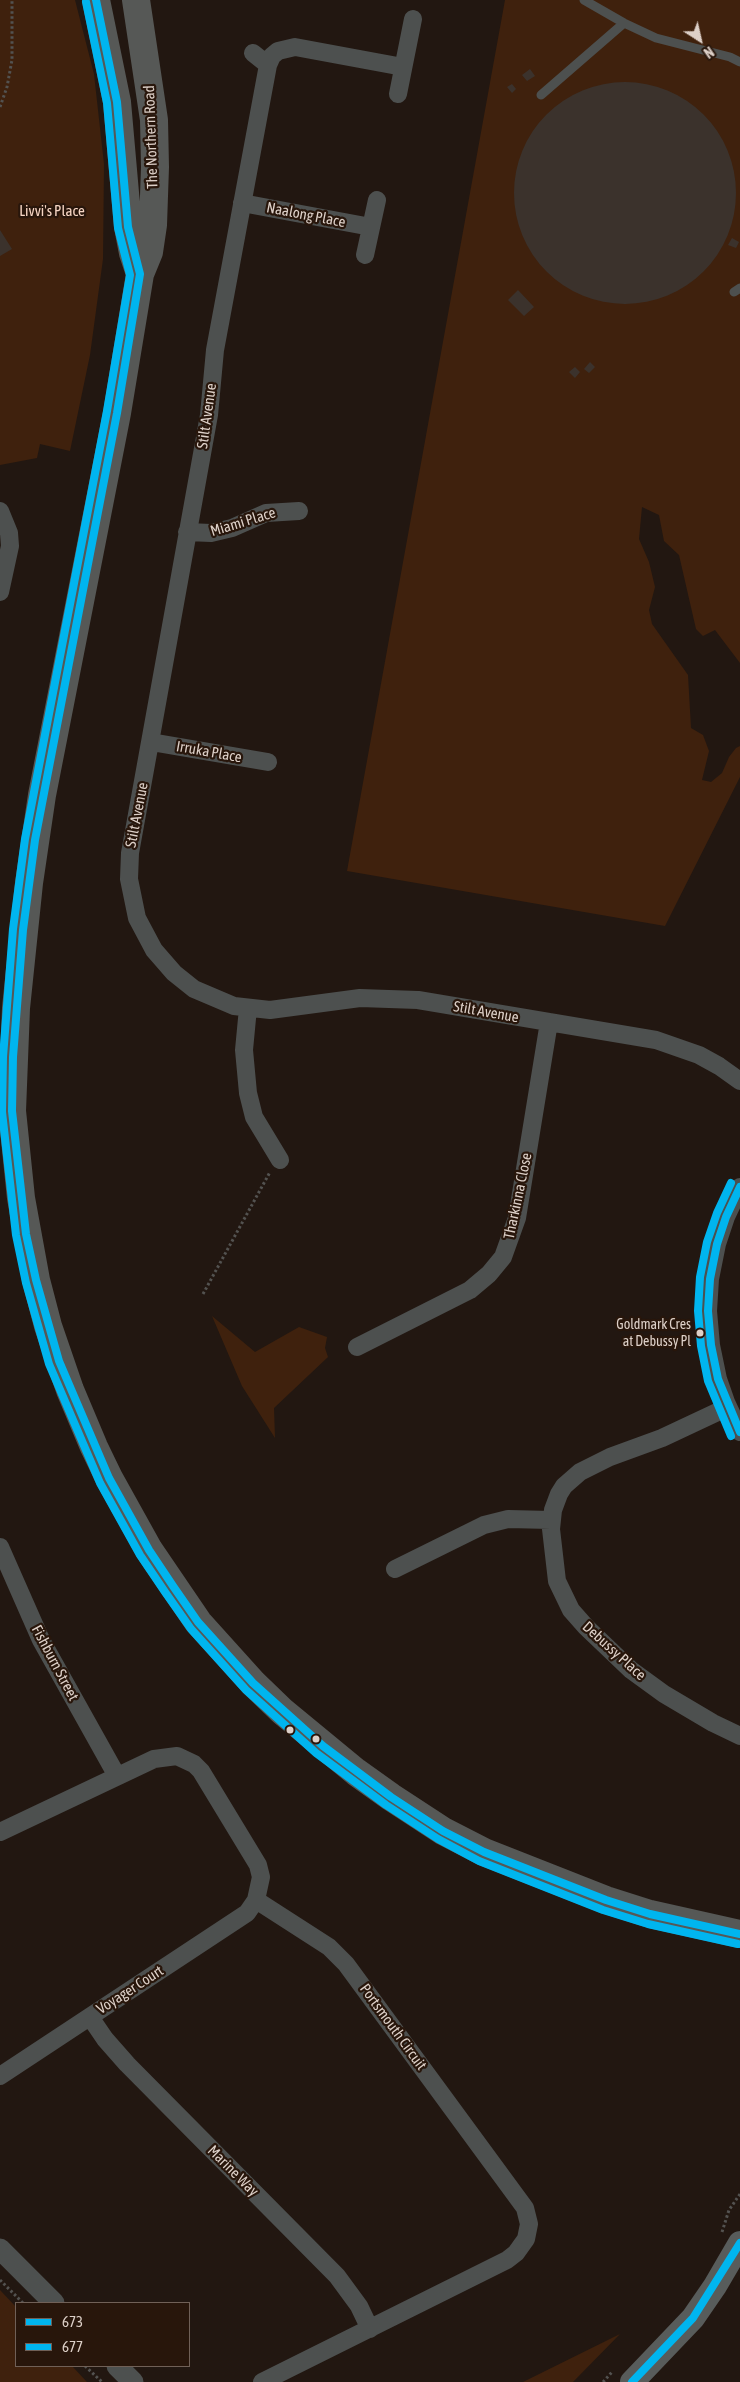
<!DOCTYPE html>
<style>
body{margin:0}
#map{position:relative;width:740px;height:2382px;overflow:hidden;background:#221711;font-family:"Asap Condensed",sans-serif}
canvas{display:block}
.legend{position:absolute;left:15px;top:2302px;width:175px;height:65px;box-sizing:border-box;background:#28160b;border:1px solid #706057;margin:0;padding:6px 9px;list-style:none;font-size:15px;color:#ddd0c8}
.legend li{display:flex;align-items:center;gap:10px;height:25px}
.legend b{width:25px;border:1px solid #706057}
.north{position:absolute;left:675px;top:15px;width:50px;height:50px;-webkit-text-stroke:4px #28160b;paint-order:stroke;rotate:145deg;font-size:14px;font-weight:700;line-height:20px;text-align:center;color:#ddd0c8}
.north::after{content:'';display:block;margin:auto;width:18px;height:22px;background:#ddd0c8;clip-path:polygon(50% 0,100% 100%,50% 72%,0 100%)}
</style>
<div id="map">
<canvas width="740" height="2382"></canvas>
<ul class="legend">
<li><b style="height:6px;background:#00b5ef"></b>673</li>
<li><b style="height:6px;background:#00b5ef"></b>677</li>
</ul>
<div class="north">N</div>
</div>
<script>
const context = document.querySelector('canvas').getContext('2d');
context.lineJoin = 'round';
function fillPath(path, color) { context.fillStyle = color; context.fill(path, 'evenodd'); }
const toPath = rows => new Path2D(rows.map(r => 'M' + r).join(''));
function stroke(path, color, width, dash) { context.strokeStyle = color; context.lineWidth = width; context.lineCap = dash ? 'butt' : 'round'; context.setLineDash(dash || []); context.stroke(path); }
function drawText(font, color, halo, rows, align = 'center') {
  context.font = font + ' "Asap Condensed",sans-serif'; context.lineWidth = 4.5; context.setLineDash([]); context.textBaseline = 'middle'; context.strokeStyle = halo; context.fillStyle = color; for (const [text, x, y, turn = 0] of rows) {
    context.save(); context.translate(x, y); context.rotate((+turn || 0) * Math.PI / 180); context.textAlign = isNaN(turn) ? turn : align; if (halo) context.strokeText(text, 0, 0); context.fillText(text, 0, 0); context.restore();
  }
}
fillPath(toPath([
 [0,0,75,0,94,74,104,164,103,259,90,355,70,451,40,444,37,458,0,465],
 [505,0,740,0,740,663,715,630,703,636,696,629,679,555,664,541,659,515,642,507,639,539,649,562,655,587,649,610,652,624,688,675,691,728,703,735,709,751,702,780,711,782,722,773,729,757,736,748,740,746,740,777,665,926,347,871],
 [212,1316,255,1352,299,1327,327,1337,325,1348,328,1357,274,1408,275,1438,242,1386],
 [0,2290,16,2307,16,2366,72,2366,87,2382,0,2382],
 [620,2334,573,2382,523,2382]
]), '#3f210d');
fillPath(toPath([
 [530,69,535,76,527,81,522,75],
 '514 193a111 111 0 1 1 222 0a111 111 0 1 1-222 0Z',
 [512,84,516,89,512,93,507,87],
 [0,230,12,249,0,256],
 [732,238,739,242,736,248,728,245],
 [518,290,534,307,524,316,508,300],
 [590,362,595,367,589,373,584,369],
 [575,367,580,372,575,378,569,372]
]), '#3b322c');
stroke(toPath([
 [0,107,7,87,12,60,12,0],
 [203,1294,270,1172],
 [722,2232,729,2210,740,2194],
 [0,2280,23,2303],
 [85,2366,102,2382],
 [603,2382,613,2371]
]), '#535250', 3, [2.5, 2.5]);
stroke(toPath([
 [584,0,624,23,656,38,730,57,740,62],
 [541,95,624,23],
 [734,292,740,288]
]), '#4d504f', 9);
stroke(toPath([
 [253,53,268,65],
 [403,67,295,47,278,51,272,56,268,65,215,350,209,415,130,853,129,879,137,918,154,950,174,973,194,989,234,1006,270,1010,360,998,418,1000,656,1040,699,1055,719,1066,740,1081],
 [398,94,413,19],
 [242,203,371,227],
 [365,255,377,200],
 [0,511,9,533,10,546,0,592],
 [187,532,211,533,232,528,266,513,299,511],
 [151,742,268,762],
 [248,1008,244,1050,248,1093,254,1117,280,1160],
 [740,1187,726,1217,717,1244,710,1279,708,1311,711,1345,718,1379,726,1402,740,1432],
 [357,1347,470,1290,489,1274,503,1257,517,1218,549,1022],
 [728,1407,662,1438,610,1457,580,1472,564,1486,559,1494,553,1510,551,1529,557,1581,571,1610,586,1627,631,1670,664,1694,713,1723,740,1736],
 [0,1547,41,1640,117,1776],
 [395,1569,484,1525,508,1519,551,1520],
 [0,1832,154,1759,177,1756,194,1764,201,1771,258,1865,261,1877,256,1900,329,1947,346,1964,525,2208,529,2224,526,2239,516,2253,507,2260,262,2382],
 [90,2017,105,2039,127,2064,337,2276,359,2306,370,2329],
 [0,2076,247,1913,256,1900]
]), '#4d504f', 18);
stroke(toPath([
 [0,2249,54,2303],
 [117,2366,133,2382]
]), '#4d504f', 21);
stroke(toPath([
 [632,2382,693,2318,715,2286,740,2243]
]), '#585c5b', 24);
stroke(toPath([
 [96,0,117,102,128,227,133,253,140,274],
 [136,0,154,120,155,167,153,225,149,252,140,274,117,413,42,795,29,883,16,1008,12,1111,21,1198,36,1280,48,1326,70,1390,94,1447,109,1478,149,1550,198,1622,253,1683,282,1711,356,1772,391,1797,443,1831,484,1852,606,1900,650,1914,740,1934]
]), '#565856', 28);
stroke(toPath([
 [96,0,117,102,128,227,140,274,117,413,35,840,23,930,13,1057,12,1111,26,1234,36,1280,59,1361,109,1478,149,1550,173,1586,198,1622,253,1683,323,1746,391,1797,443,1831,484,1852,606,1900,650,1914,740,1934],
 [632,2382,693,2318,740,2243]
]), '#00b5ef', 8);
stroke(toPath([
 [86,2,107,103,118,228,130,275,107,411,25,839,13,929,3,1057,2,1112,16,1235,26,1283,49,1364,100,1483,140,1555,165,1592,191,1629,246,1690,316,1753,386,1805,438,1839,479,1861,603,1910,648,1924,738,1944]
]), '#00b5ef', 8);
stroke(toPath([
 [740,1187,726,1217,717,1244,710,1279,708,1311,711,1345,718,1379,740,1432]
]), '#00b5ef', 8);
stroke(toPath([
 [731,1183,717,1213,707,1242,700,1277,698,1311,701,1346,708,1381,731,1436]
]), '#00b5ef', 8);
for (const [x, y, r, color] of [
 [700,1333,4.5,"#ddd0c8"],
 [290,1730,4.5,"#ddd0c8"],
 [316,1739,4.5,"#ddd0c8"]
]) { const dot = new Path2D(); dot.arc(x, y, r, 0, 2 * Math.PI); context.fillStyle = color; context.fill(dot); stroke(dot, '#28160b', 2); }
drawText('14px', '#ddd0c8', '#28160b', [
 ["Goldmark Cres",691,1325],
 ["at Debussy Pl",691,1342]
], 'right');
drawText('15px', '#ddd0c8', '#28160b', [
 ["The Northern Road",151,137,-92],
 ["Naalong Place",306,215,11],
 ["Stilt Avenue",207,416,-82],
 ["Miami Place",243,522,-17],
 ["Irruka Place",209,752,10],
 ["Stilt Avenue",137,815,-79],
 ["Stilt Avenue",486,1012,10],
 ["Tharkinna Close",518,1196,-78],
 ["Debussy Place",614,1651,42],
 ["Fishburn Street",55,1663,62],
 ["Voyager Court",130,1990,-33],
 ["Portsmouth Circuit",393,2027,54],
 ["Marine Way",233,2171,45]
]);
drawText('15px', '#f7d6c4', '#28160b', [
 ["Livvi's Place",52,211]
]);
</script>
